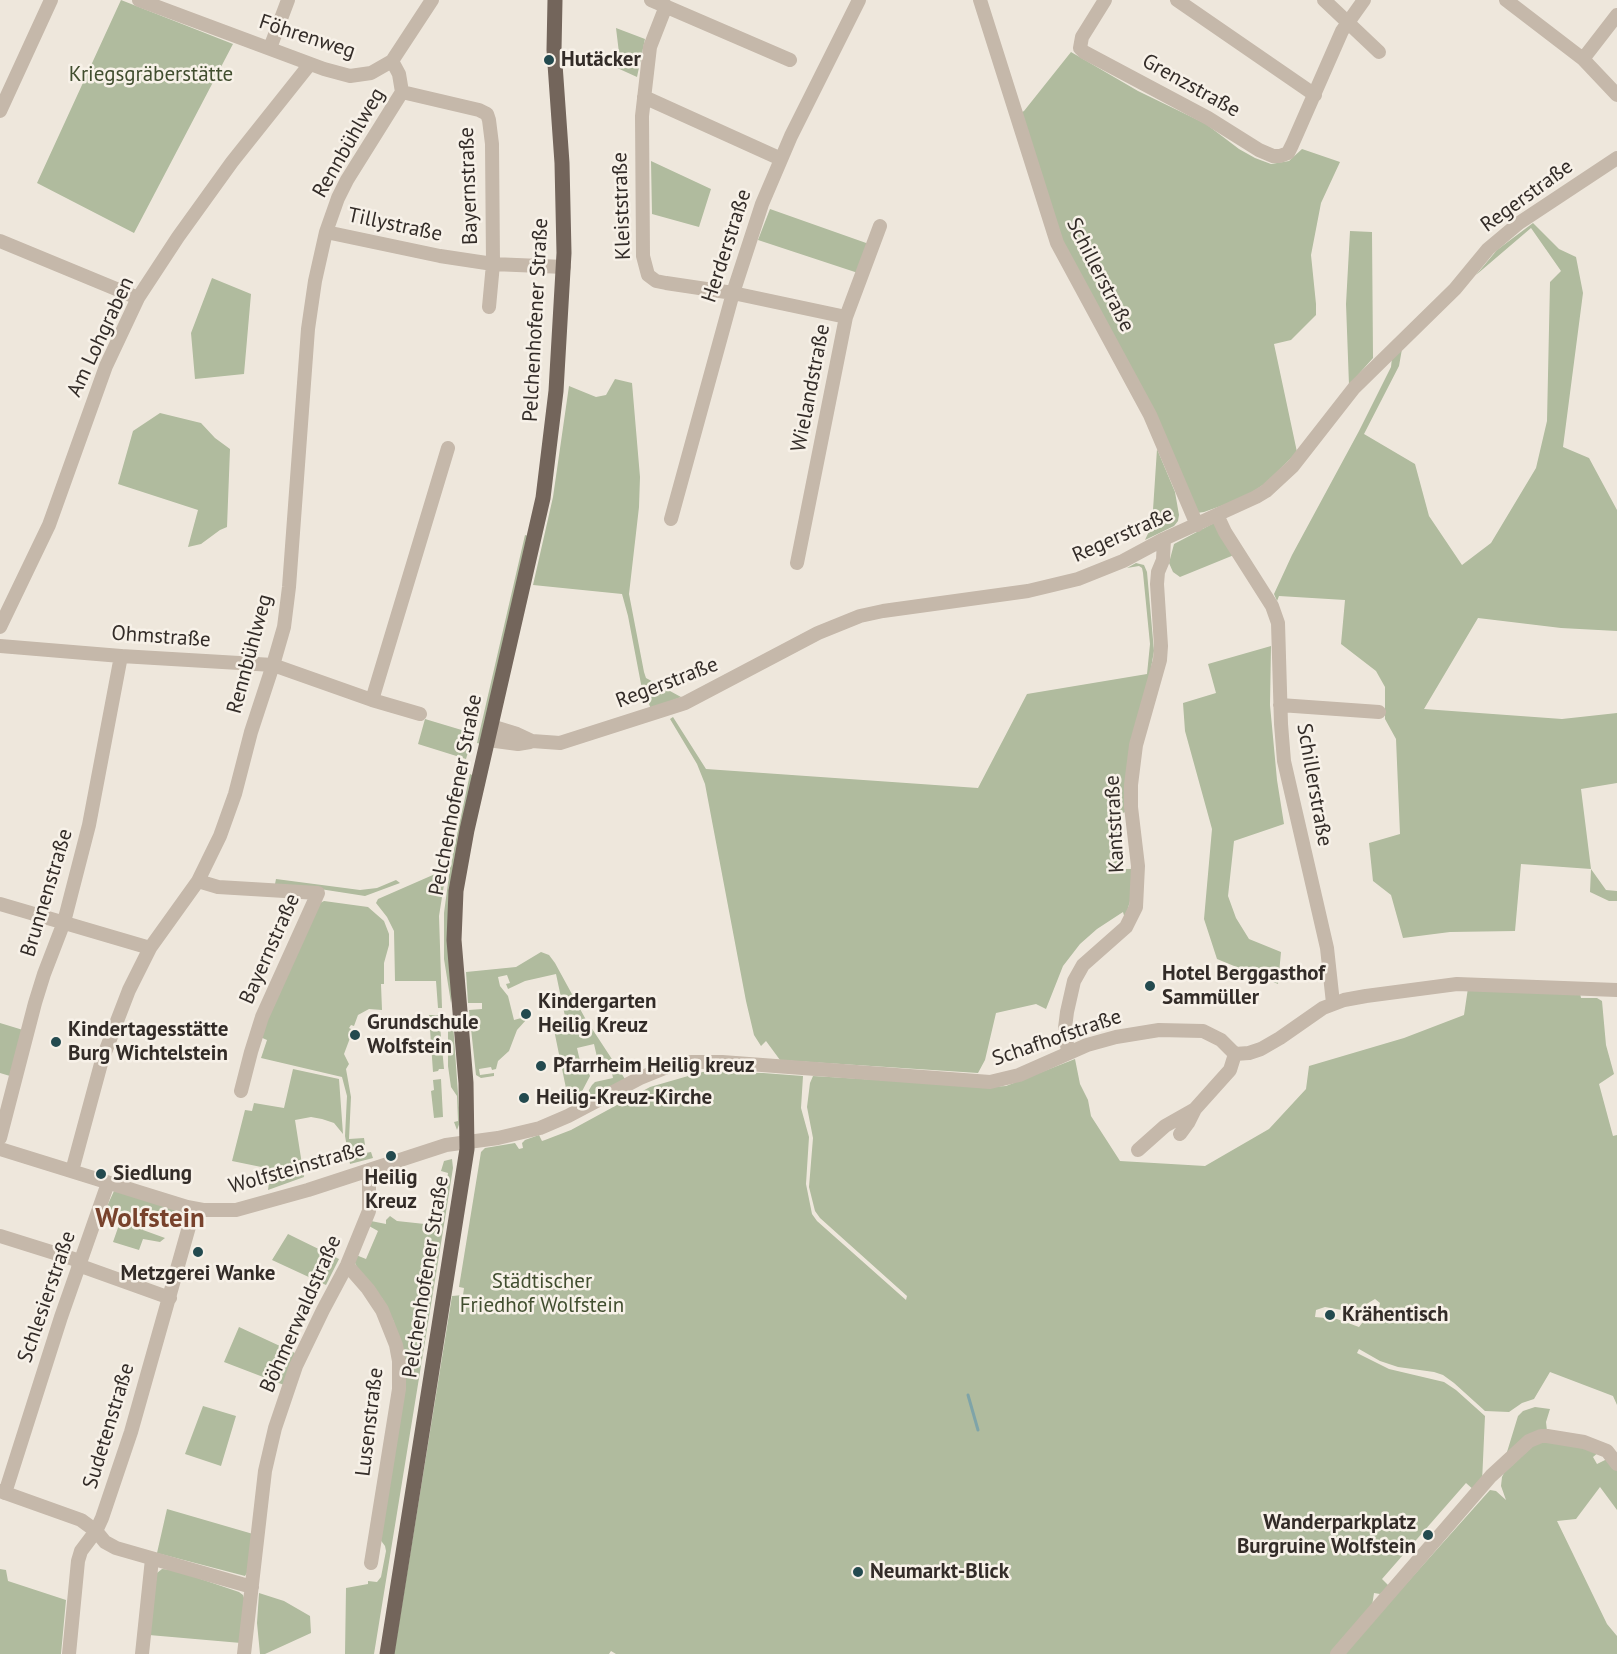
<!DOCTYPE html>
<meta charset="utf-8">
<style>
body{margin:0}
canvas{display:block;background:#eee7dc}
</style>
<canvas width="1617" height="1654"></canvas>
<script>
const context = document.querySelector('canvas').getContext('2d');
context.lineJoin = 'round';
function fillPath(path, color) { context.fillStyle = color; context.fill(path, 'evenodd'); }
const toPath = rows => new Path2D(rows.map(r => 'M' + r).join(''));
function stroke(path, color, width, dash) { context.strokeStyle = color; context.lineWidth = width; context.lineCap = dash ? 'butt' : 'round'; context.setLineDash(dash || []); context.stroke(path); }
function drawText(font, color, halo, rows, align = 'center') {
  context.font = font + ' "PT Sans",sans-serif'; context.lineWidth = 5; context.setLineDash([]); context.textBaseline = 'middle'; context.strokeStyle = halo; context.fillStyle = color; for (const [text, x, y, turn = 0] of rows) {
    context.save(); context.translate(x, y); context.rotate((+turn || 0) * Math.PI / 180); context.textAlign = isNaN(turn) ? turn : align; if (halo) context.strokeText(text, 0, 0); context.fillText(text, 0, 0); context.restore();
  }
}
fillPath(toPath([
 [121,0,233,44,134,233,37,183],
 [616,28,645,39,637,77,615,67,619,53],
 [1071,52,1138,91,1206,124,1239,149,1255,158,1271,164,1289,161,1302,149,1340,162,1321,203,1311,255,1316,304,1316,315,1291,340,1274,344,1297,452,1266,483,1243,498,1204,512,1197,513,1065,248,1020,113,1024,111],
 [651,161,711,189,699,227,652,214],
 [770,209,869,244,858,273,758,240],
 [1533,223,1559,249,1576,257,1583,293,1563,447,1589,458,1617,510,1617,631,1561,628,1478,618,1424,709,1562,719,1617,713,1617,783,1581,789,1591,869,1606,890,1617,891,1617,901,1609,901,1590,892,1591,869,1521,864,1515,931,1450,932,1403,938,1391,895,1373,881,1369,843,1400,834,1396,739,1385,719,1385,687,1376,671,1341,644,1345,600,1279,596,1277,601,1274,594,1292,555,1359,431,1391,367,1392,358,1402,349,1399,366,1364,434,1415,464,1429,516,1462,565,1491,543,1536,468,1547,421,1550,282,1561,271,1531,228,1476,275,1497,250],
 [1350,231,1372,232,1373,358,1349,385,1346,304],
 [212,278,251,294,244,374,195,379,191,333],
 [615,379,632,383,640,477,639,507,629,594,644,672,646,678,681,697,651,709,641,684,628,616,622,594,533,585,553,497,569,386,596,397,606,395],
 [160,413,201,423,215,438,230,449,227,527,220,530,201,544,188,547,198,510,118,484,133,431],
 [1157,449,1175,492,1179,515,1178,521,1174,526,1145,540,1152,525],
 [1214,523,1234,555,1180,577,1173,572,1169,563,1174,544],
 [525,535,528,536,481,744,477,743],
 [1136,563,1144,565,1147,572,1154,651,1126,812,1118,814,1122,869,1133,869,1130,901,1125,919,1123,912,1097,929,1080,944,1063,966,1046,1009,1036,1004,996,1013,985,1060,978,1073,780,1060,766,1041,761,1046,754,1035,746,1001,705,784,697,764,670,719,673,717,706,769,978,788,1027,694,1147,674,1150,644,1143,573,1142,568,1139,566,1127,568],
 [1271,646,1270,705,1277,780,1284,824,1234,841,1228,896,1236,918,1249,939,1281,952,1278,984,1217,959,1204,919,1212,829,1185,731,1183,703,1216,693,1208,664],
 [425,719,465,731,469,735,470,746,466,759,418,744],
 [470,774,474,776,451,1003,444,959,444,913,450,868],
 [442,871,446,872,439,916,442,1008,438,1008,436,981,395,981,394,931,387,917,376,903,378,899],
 [276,879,360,890,377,888,396,880,400,883,365,896,307,887,275,884],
 [324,901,368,907,384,921,389,934,389,945,384,963,384,984,381,984,382,1010,369,1009,358,1015,354,1026,351,1025,349,1028,353,1030,344,1054,349,1064,346,1069,351,1097,349,1139,364,1138,365,1145,353,1147,355,1155,371,1152,373,1158,350,1164,345,1136,347,1096,342,1077,261,1058,267,1040,260,1037,320,903],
 [541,952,549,955,555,963,585,1018,625,1079,588,1100,589,1090,592,1085,595,1082,613,1078,611,1068,600,1070,594,1044,577,1048,583,1074,589,1073,590,1076,578,1099,568,1098,553,1025,566,1021,556,974,525,981,508,989,506,984,510,983,507,975,498,977,500,986,508,996,514,1020,525,1017,526,1020,517,1030,509,1051,498,1061,496,1069,492,1070,491,1067,479,1069,480,1075,494,1073,494,1076,481,1078,476,1075,469,1010,482,1009,482,1003,468,1003,466,972,516,967],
 [1468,988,1580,993,1581,998,1597,998,1602,1001,1606,1045,1614,1074,1599,1084,1613,1136,1617,1135,1617,1405,1613,1396,1550,1372,1534,1399,1522,1403,1509,1412,1485,1411,1454,1383,1443,1375,1434,1372,1398,1367,1380,1361,1359,1349,1357,1353,1389,1369,1444,1382,1456,1390,1485,1416,1482,1482,1475,1491,1466,1483,1382,1579,1390,1587,1380,1594,1374,1593,1372,1606,1381,1612,1490,1490,1496,1491,1506,1500,1501,1486,1502,1477,1504,1473,1535,1444,1550,1440,1599,1452,1593,1457,1597,1464,1609,1458,1617,1469,1617,1510,1600,1487,1576,1519,1557,1521,1607,1624,1617,1636,1617,1654,616,1654,611,1651,609,1654,394,1654,452,1296,463,1295,464,1288,459,1287,481,1152,485,1148,515,1143,519,1149,523,1148,522,1143,525,1140,539,1135,542,1141,545,1140,571,1130,650,1087,702,1072,763,1073,803,1076,801,1108,809,1137,806,1184,812,1214,817,1221,906,1300,907,1296,820,1218,815,1211,809,1187,813,1138,807,1107,810,1083,813,1076,992,1087,1006,1086,1075,1059,1080,1084,1088,1100,1091,1116,1120,1161,1205,1166,1269,1129,1306,1089,1309,1066,1404,1038,1464,1015],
 [1375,1299,1380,1303,1379,1308,1368,1315,1359,1327,1337,1319,1315,1317,1316,1310,1325,1307,1353,1312],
 [429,1015,439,1015,444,1069,439,1069,438,1071,433,1072],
 [448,1019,451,1019,453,1023,460,1122,457,1130,454,1122,458,1121,457,1096,451,1087,448,1066],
 [0,1023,23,1030,10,1076,0,1073],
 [293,1069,339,1079,343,1134,334,1123,322,1119,311,1117,295,1120,304,1177,268,1190,271,1169,232,1161,245,1110,252,1111,254,1103,284,1108],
 [441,1079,443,1117,434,1118,431,1091,434,1090,433,1080],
 [452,1159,453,1168,443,1231,374,1654,345,1654,346,1588,368,1584,368,1581,377,1582,381,1577,386,1551,385,1546,379,1538,401,1405,394,1322,382,1298,361,1275,355,1263,356,1255,366,1259,378,1231,369,1226,371,1221,386,1224,386,1220,390,1216,397,1221,434,1225,431,1219,432,1214,443,1210,448,1173,441,1171,444,1161],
 [114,1191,181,1210,181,1215,149,1210,143,1230,165,1238,160,1242,143,1239,139,1250,113,1242,120,1222,103,1215],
 [288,1234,339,1259,326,1285,272,1260],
 [239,1327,295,1353,284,1385,224,1362],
 [203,1406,236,1416,221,1466,185,1454],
 [1535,1407,1550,1409,1546,1422,1547,1431,1510,1453,1507,1452,1518,1416,1523,1411],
 [167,1509,253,1534,250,1568,245,1576,157,1553],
 [0,1569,6,1570,8,1581,66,1600,61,1654,0,1654],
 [162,1569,174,1570,239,1592,243,1595,245,1601,241,1643,149,1635,157,1573],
 [259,1593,284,1601,310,1616,311,1633,265,1654,260,1654,257,1623]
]), '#b0bb9e');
stroke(toPath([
 [968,1395,978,1430]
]), '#7fa4a8', 3);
stroke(toPath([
 [139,0,324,69,350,76,371,73,392,61,432,0],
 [651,0,790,60],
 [980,0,1057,243,1150,415,1197,525],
 [1105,0,1082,37,1080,48,1084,52,1208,118,1259,150,1273,156,1280,156,1288,153,1292,145,1342,31,1364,0],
 [1177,0,1315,95],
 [1324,0,1379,52],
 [1506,0,1583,59,1617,95],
 [666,6,650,47,642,116,643,256,648,275,656,281,666,283,733,293,846,317],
 [270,48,288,0],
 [1583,59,1617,15],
 [402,92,479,110,487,114,489,120,492,144,493,264,489,307],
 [644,97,781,159],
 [0,111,51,0],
 [326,232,440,256,493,264,564,267],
 [0,241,138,298],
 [1217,515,1225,532,1272,606,1278,623,1281,724,1284,761,1327,948,1333,1003],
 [671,519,733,293,762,204,791,136,859,0],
 [797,563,846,317,880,226],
 [0,627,49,525,106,366,138,298,178,237,232,162,310,64],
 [0,646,121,656,273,665,372,700,420,714],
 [372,700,448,448],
 [1280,705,1379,712],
 [491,726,517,734,532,741,560,743,685,703,818,633,860,616,883,611,1028,591,1078,579,1123,561,1164,539,1256,497,1266,491,1293,466,1354,388,1455,289,1488,249,1519,223,1617,158],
 [488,740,518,744,530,742],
 [198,881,218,887,318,893,262,1017,251,1052,241,1091],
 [0,904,150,948],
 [1068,1053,1065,1028,1067,1012,1074,981,1083,965,1126,927,1136,907,1138,866,1131,807,1131,785,1136,745,1160,660,1161,646,1157,584,1158,572,1163,560,1164,539],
 [1180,1134,1188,1123,1195,1109,1230,1070,1235,1054],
 [0,1138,35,1003,44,974,64,922,89,825,121,656],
 [0,1149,187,1207,203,1210,236,1210,308,1190,446,1145,498,1138,540,1128,568,1116,640,1078,667,1067,691,1062,722,1062,990,1082,1019,1075,1087,1045,1116,1037,1159,1030,1203,1031,1221,1040,1235,1054,1249,1053,1261,1049,1280,1038,1323,1008,1344,1000,1366,996,1457,984,1617,990],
 [1138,1150,1165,1126,1195,1109],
 [72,1171,102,1060,129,990,150,948,198,881,220,836,235,794,251,732,273,665,284,627,289,587,308,329,315,281,326,232,338,198,347,180,402,92,399,74,392,61],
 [0,1236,80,1261],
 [78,1265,170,1298],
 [347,1265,368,1289,382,1310,396,1345,399,1361,399,1389,371,1563],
 [0,1491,81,1520,96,1531,105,1542,116,1548,252,1587],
 [5,1493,61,1317,108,1183],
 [69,1654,78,1561,81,1551,96,1531,102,1518,131,1432,194,1209],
 [142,1654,152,1559],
 [244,1654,265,1471,275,1428,296,1366,323,1310,347,1265,369,1211,369,1170],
 [1337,1654,1491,1476,1529,1441,1541,1436,1547,1436,1584,1442,1607,1451,1617,1464]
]), '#c5b8aa', 14);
stroke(toPath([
 [387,1654,467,1149,466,1083,454,940,456,891,467,830,543,498,556,391,564,253,562,163,554,50,555,0]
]), '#73655b', 15);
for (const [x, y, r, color] of [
 [549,60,6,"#234a4f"],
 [1150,986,6,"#234a4f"],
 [526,1014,6,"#234a4f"],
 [355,1035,6,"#234a4f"],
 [56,1042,6,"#234a4f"],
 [541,1066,6,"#234a4f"],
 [524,1098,6,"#234a4f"],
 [391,1156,6,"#234a4f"],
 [101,1174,6,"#234a4f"],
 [198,1252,6,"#234a4f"],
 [1330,1315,6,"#234a4f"],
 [1428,1535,6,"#234a4f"],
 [858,1572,6,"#234a4f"]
]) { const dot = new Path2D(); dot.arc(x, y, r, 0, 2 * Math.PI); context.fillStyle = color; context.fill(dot); stroke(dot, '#f7f1e8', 2); }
drawText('21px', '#332c28', '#f7f1e8', [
 ["Föhrenweg",307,37,18],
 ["Grenzstraße",1191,86,29],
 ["Rennbühlweg",349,143,-60],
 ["Bayernstraße",469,186,-92],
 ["Regerstraße",1527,196,-36],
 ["Kleiststraße",622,206,-92],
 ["Tillystraße",395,225,12],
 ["Herderstraße",727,246,-72],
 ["Schillerstraße",1100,275,63],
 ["Pelchenhofener Straße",536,320,-87],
 ["Am Lohgraben",101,337,-65],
 ["Wielandstraße",811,388,-79],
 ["Regerstraße",1123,535,-24],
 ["Ohmstraße",161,637,4],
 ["Rennbühlweg",250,654,-75],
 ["Regerstraße",667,683,-21],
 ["Schillerstraße",1314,785,80],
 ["Pelchenhofener Straße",456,795,-79],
 ["Kantstraße",1115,824,-93],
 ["Brunnenstraße",47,893,-73],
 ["Bayernstraße",270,949,-66],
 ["Schafhofstraße",1057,1038,-19],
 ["Wolfsteinstraße",297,1168,-16],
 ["Pelchenhofener Straße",426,1277,-81],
 ["Schlesierstraße",47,1297,-71],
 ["Böhmerwaldstraße",301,1314,-66],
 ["Lusenstraße",370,1422,-83],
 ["Sudetenstraße",109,1426,-73]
]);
drawText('bold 21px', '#332c28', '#f7f1e8', [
 ["Hutäcker",561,60],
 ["Hotel Berggasthof",1162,974],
 ["Sammüller",1162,998],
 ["Kindergarten",538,1002],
 ["Heilig Kreuz",538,1026],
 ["Grundschule",367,1023],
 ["Wolfstein",367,1047],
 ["Kindertagesstätte",68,1030],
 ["Burg Wichtelstein",68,1054],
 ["Pfarrheim Heilig kreuz",553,1066],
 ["Heilig-Kreuz-Kirche",536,1098],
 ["Siedlung",113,1174],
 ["Heilig",391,1178,"center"],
 ["Kreuz",391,1202,"center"],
 ["Metzgerei Wanke",198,1274,"center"],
 ["Krähentisch",1342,1315],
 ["Wanderparkplatz",1416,1523,"right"],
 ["Burgruine Wolfstein",1416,1547,"right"],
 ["Neumarkt-Blick",870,1572]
], 'left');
drawText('21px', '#414e2f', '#f7f1e8', [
 ["Kriegsgräberstätte",151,75],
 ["Städtischer",542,1282],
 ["Friedhof Wolfstein",542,1306]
]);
drawText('bold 27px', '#78422c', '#f7f1e8', [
 ["Wolfstein",150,1219]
]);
</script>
